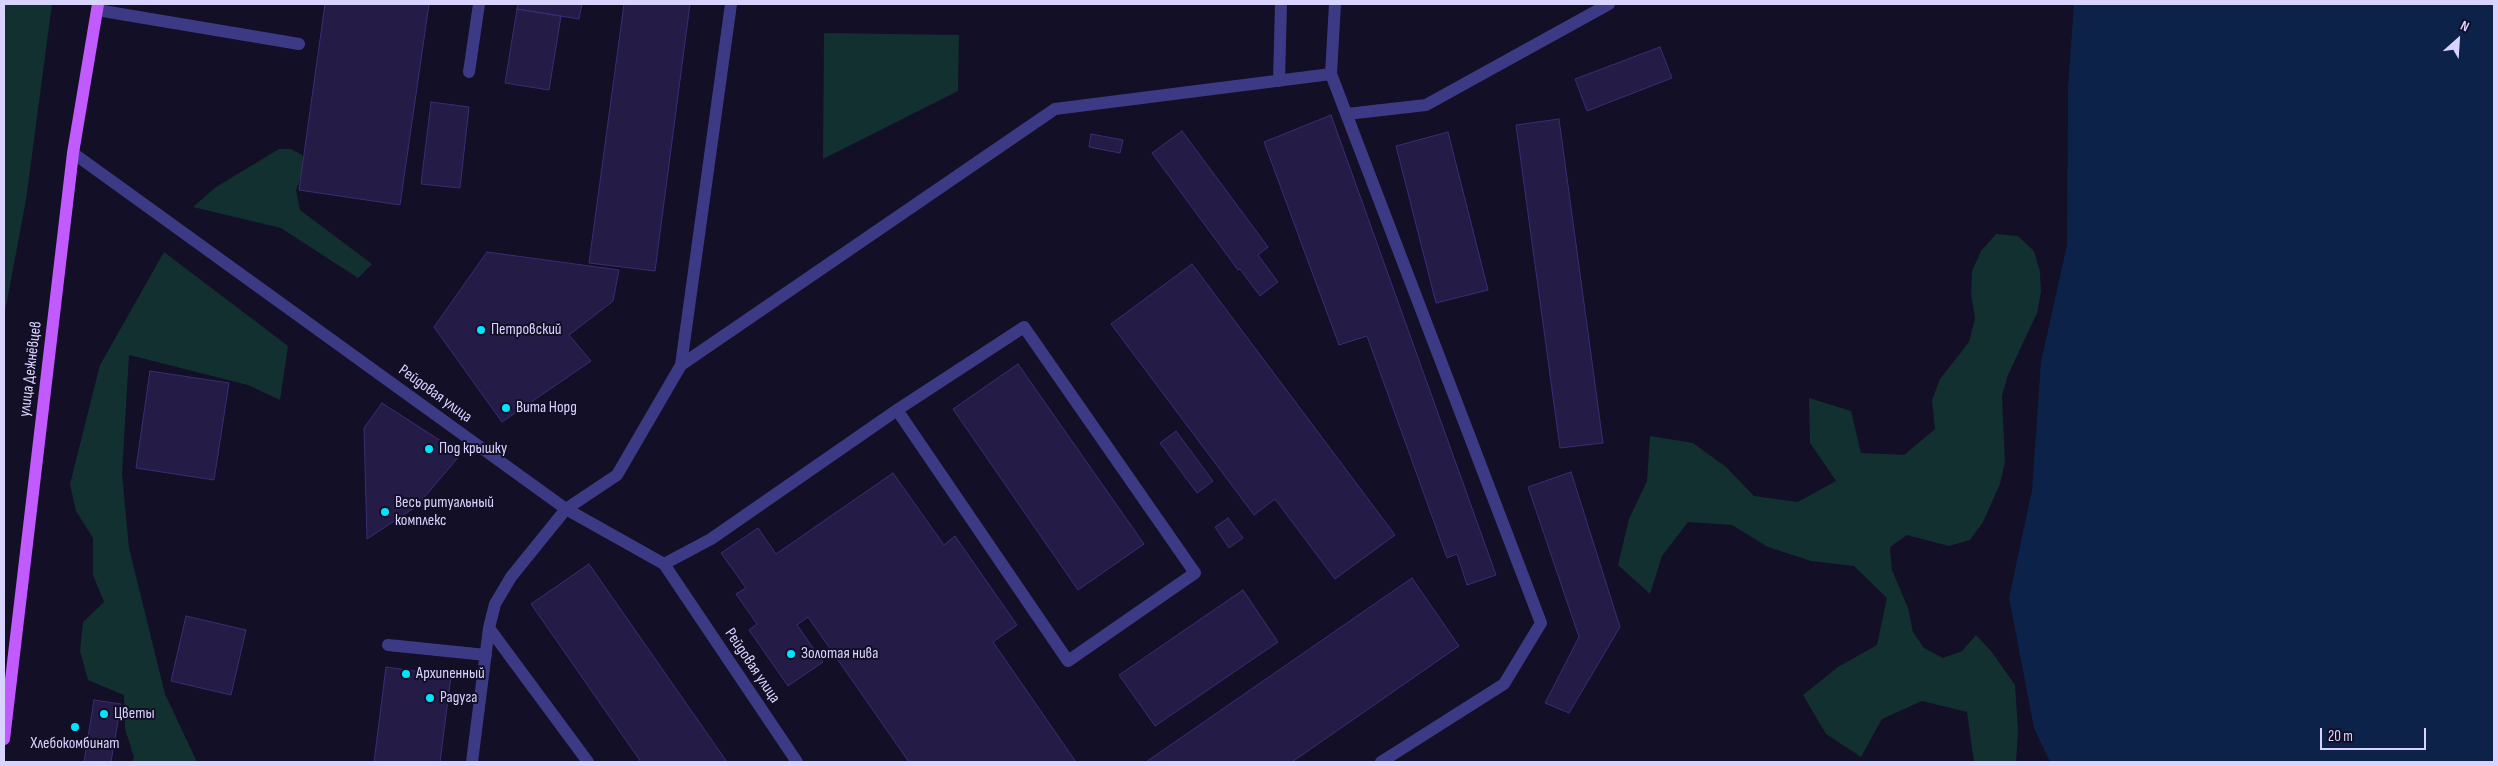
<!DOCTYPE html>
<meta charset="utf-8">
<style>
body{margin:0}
#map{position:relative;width:2498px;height:766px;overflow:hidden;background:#130f26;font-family:"Sofia Sans Condensed",sans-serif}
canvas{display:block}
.frame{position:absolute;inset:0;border:5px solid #d9d4ff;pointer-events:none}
.north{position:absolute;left:2433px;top:15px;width:50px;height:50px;-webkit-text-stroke:4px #130f26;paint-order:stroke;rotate:26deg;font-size:14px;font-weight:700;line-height:20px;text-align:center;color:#d9d4ff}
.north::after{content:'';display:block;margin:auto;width:18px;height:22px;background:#d9d4ff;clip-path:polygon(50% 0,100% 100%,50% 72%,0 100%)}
.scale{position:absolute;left:2320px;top:728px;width:106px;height:22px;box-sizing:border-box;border:2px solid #d9d4ff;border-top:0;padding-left:6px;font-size:15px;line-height:18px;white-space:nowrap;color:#d9d4ff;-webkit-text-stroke:4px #130f26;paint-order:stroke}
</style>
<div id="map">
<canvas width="2498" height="766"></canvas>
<div class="frame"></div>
<div class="north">N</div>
<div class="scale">20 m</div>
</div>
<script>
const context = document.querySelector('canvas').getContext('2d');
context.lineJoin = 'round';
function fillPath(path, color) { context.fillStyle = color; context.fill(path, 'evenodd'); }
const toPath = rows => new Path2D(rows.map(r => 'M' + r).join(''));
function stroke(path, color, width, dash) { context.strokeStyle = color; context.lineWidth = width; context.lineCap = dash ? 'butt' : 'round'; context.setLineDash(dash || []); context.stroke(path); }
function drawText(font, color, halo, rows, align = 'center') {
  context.font = font + ' "Sofia Sans Condensed",sans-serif'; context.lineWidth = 4; context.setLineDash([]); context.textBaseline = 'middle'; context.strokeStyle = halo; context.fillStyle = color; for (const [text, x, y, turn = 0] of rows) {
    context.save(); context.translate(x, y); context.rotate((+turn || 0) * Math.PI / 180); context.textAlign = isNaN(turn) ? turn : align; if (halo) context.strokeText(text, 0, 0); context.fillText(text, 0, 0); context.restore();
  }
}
fillPath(toPath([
 [4,4,52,4,26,200,4,317],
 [824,33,959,35,958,91,823,159],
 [279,149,291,149,302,155,305,167,296,190,300,210,372,264,358,278,281,228,193,207,216,187],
 [1996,234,2018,236,2034,251,2040,272,2041,292,2037,313,2008,375,2002,396,2005,462,2000,484,1983,522,1970,540,1949,546,1907,535,1890,547,1892,570,1908,608,1913,632,1924,648,1943,658,1962,651,1976,635,1991,651,2015,685,2018,730,2016,762,1974,762,1967,712,1922,701,1882,719,1861,757,1826,734,1803,695,1838,667,1877,645,1887,598,1854,566,1811,561,1768,547,1732,525,1688,522,1662,556,1650,594,1618,565,1629,519,1647,481,1650,436,1693,443,1726,467,1754,496,1798,502,1836,481,1810,443,1809,398,1851,411,1861,453,1904,455,1935,429,1932,400,1940,379,1969,342,1975,318,1971,295,1972,271,1981,251],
 [164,252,288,346,280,400,248,385,129,355,122,474,129,548,165,694,197,762,132,762,134,757,125,729,124,695,88,680,80,651,83,622,104,602,93,575,93,538,76,511,70,484,100,365]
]), '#12302f');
fillPath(toPath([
 [2074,4,2494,4,2494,762,2050,762,2034,728,2009,598,2032,490,2041,362,2067,245,2068,88]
]), '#0c2248');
const building = toPath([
 [325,4,429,4,400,205,299,190,325,4],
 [518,4,582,4,579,19,517,9,518,4],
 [624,4,690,4,655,271,589,263,624,4],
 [517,9,561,16,549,90,505,83,517,9],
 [1660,47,1672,78,1587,111,1575,79,1660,47],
 [431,102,469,107,460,188,421,184,431,102],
 [1331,115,1496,575,1467,585,1457,554,1447,558,1367,336,1339,345,1264,142,1331,115],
 [1559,119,1603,443,1560,448,1516,125,1559,119],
 [1182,131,1268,247,1258,255,1278,282,1260,296,1240,269,1238,270,1152,153,1182,131],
 [1448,132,1488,290,1436,303,1396,146,1448,132],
 [1091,134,1123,140,1120,153,1089,147,1091,134],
 [487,252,619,270,613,301,569,335,591,361,502,422,434,327,487,252],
 [1192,264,1395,535,1335,579,1275,499,1254,515,1111,324,1192,264],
 [1018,364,1144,544,1078,590,953,409,1018,364],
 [150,371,229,383,214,480,136,468,150,371],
 [382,403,461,454,417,506,367,539,364,428,382,403],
 [1176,431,1213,481,1197,493,1160,443,1176,431],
 [1571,472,1620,627,1569,713,1545,703,1579,637,1528,487,1571,472],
 [893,473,944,545,955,536,1017,625,993,642,1076,762,909,762,808,617,797,625,823,662,788,686,749,630,757,624,736,594,746,588,721,553,758,528,776,554,893,473],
 [1228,518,1243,538,1229,548,1215,527,1228,518],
 [589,564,727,762,641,762,554,637,531,604,589,564],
 [1412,578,1459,646,1292,762,1146,762,1412,578],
 [1243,590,1278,642,1155,726,1119,675,1243,590],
 [186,616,246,630,231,695,171,681,186,616],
 [386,667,451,676,440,762,374,762,386,667],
 [94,700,121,704,111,762,84,762,94,700]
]);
fillPath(building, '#241b47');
stroke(building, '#3b2d73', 1);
stroke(toPath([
 [1335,4,1331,74,1541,623,1504,684,1381,762],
 [97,10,299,44],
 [469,72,479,4],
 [1279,81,1281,4],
 [1347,114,1426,105,1609,4],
 [73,153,566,509,664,564,797,762],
 [681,365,1055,109,1331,74],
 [664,564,711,539,897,410,1024,327,1195,573,1068,661,897,410],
 [388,645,486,655],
 [472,762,489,628],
 [588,762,489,628,495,604,511,577,566,509,617,475,681,365,731,4]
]), '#3d3a85', 12);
stroke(toPath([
 [4,739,73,153,98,4]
]), '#c25bff', 12);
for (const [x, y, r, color] of [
 [481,330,5,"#00e5ff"],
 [506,408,5,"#00e5ff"],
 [429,449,5,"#00e5ff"],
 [385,512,5,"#00e5ff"],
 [791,654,5,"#00e5ff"],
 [406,674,5,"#00e5ff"],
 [430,698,5,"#00e5ff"],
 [104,714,5,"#00e5ff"],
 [75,727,5,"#00e5ff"]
]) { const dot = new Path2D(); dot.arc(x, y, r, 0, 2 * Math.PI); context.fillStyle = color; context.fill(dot); stroke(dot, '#130f26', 2); }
drawText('16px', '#d9d4ff', '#130f26', [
 ["Петровский",491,330],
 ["Вита Норд",516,408],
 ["Под крышку",439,449],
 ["Весь ритуальный",395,503],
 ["комплекс",395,521],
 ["Золотая нива",801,654],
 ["Архипенный",416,674],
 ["Радуга",440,698],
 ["Цветы",114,714],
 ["Хлебокомбинат",75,744,"center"]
], 'left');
drawText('16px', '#d9d4ff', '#130f26', [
 ["улица Дежнёвцев",31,369,-83],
 ["Рейдовая улица",435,394,36],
 ["Рейдовая улица",752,666,56]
]);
</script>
